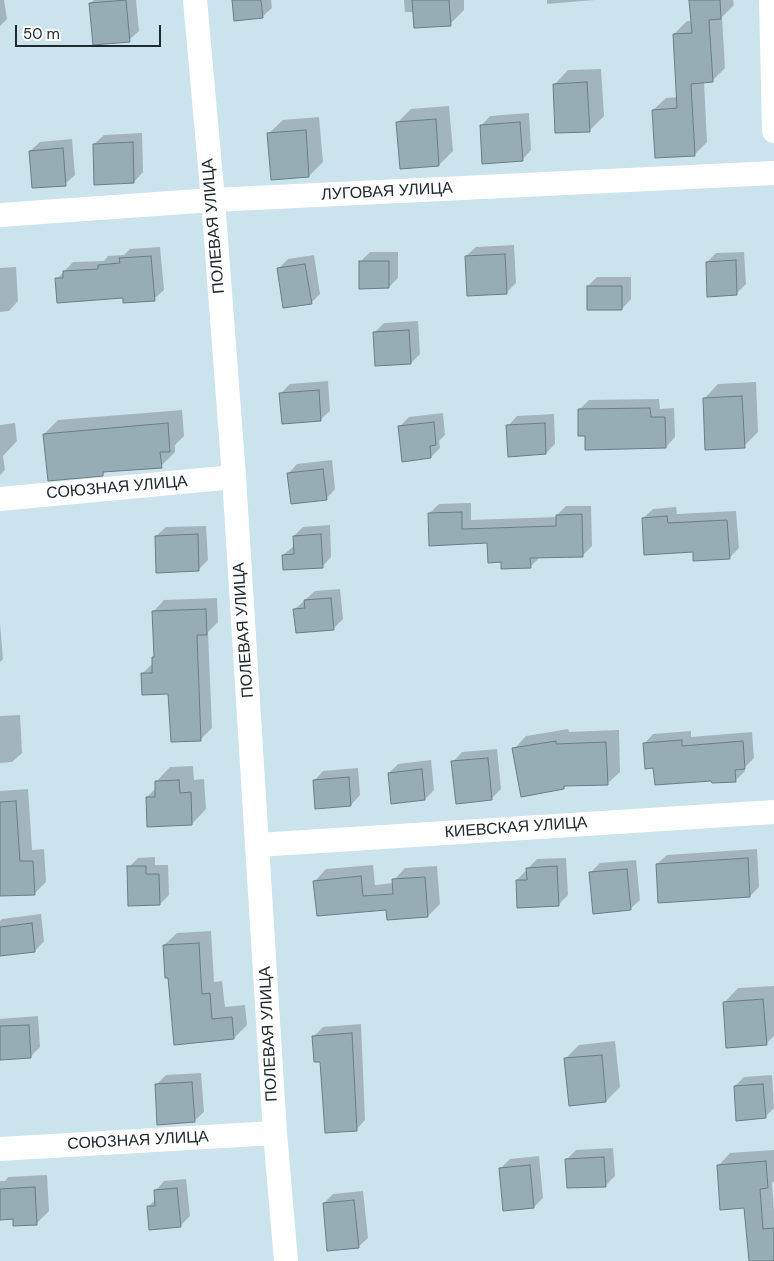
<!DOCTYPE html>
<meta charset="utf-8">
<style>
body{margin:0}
#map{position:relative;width:774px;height:1261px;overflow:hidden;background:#cbe3ec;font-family:"DM Sans",sans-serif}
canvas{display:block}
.scale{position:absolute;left:15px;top:25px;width:146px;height:22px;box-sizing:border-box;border:2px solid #212a2d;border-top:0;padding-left:6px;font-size:15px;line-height:18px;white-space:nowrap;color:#212a2d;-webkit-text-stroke:4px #fff;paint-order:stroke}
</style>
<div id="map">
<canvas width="774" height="1261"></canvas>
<div class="scale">50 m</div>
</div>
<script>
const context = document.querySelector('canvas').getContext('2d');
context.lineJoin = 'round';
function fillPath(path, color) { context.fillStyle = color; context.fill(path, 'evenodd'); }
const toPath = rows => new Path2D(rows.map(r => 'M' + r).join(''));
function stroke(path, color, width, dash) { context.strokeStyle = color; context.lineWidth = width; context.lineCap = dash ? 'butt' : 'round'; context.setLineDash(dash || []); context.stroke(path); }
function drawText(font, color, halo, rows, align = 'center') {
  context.font = font + ' "DM Sans",sans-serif'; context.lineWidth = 5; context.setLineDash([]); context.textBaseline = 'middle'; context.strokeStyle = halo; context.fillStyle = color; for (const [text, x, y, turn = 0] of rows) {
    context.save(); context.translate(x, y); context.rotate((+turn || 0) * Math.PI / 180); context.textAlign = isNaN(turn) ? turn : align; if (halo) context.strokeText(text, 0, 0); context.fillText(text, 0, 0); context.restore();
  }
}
fillPath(toPath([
 [0,0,4,0,7,19,0,26],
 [94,0,136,0,139,31,129,40,91,3],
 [233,0,271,0,272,8,262,17],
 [404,0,464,0,464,10,450,24,414,12,405,12],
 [547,0,595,0,547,4],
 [690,0,733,0,734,5,722,17,725,68,712,81,704,82,707,142,694,155,653,110,666,98,678,97,674,34,687,21,692,21],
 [601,69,604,116,590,130,554,85,568,70],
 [449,106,453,151,439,165,397,123,411,109],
 [529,113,531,150,522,160,481,126,490,116],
 [319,117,323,162,309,176,268,134,283,120],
 [142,133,143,172,134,182,94,144,104,135],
 [72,139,75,175,65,184,30,151,40,142],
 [514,245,516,283,506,293,466,256,476,247],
 [160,247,164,290,154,299,124,296,57,279,73,262,104,261,108,256,124,255,130,249],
 [370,252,398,252,398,278,389,287,360,262],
 [744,252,746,284,736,294,707,262,716,253],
 [314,255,320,294,311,303,279,268,288,259],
 [16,267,18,301,9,311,0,312,0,268],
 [597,277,631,277,631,299,622,309,588,286],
 [418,321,420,354,411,363,375,332,384,323],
 [328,381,330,411,320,420,281,393,290,384],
 [756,382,758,432,744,446,704,399,718,384],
 [659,399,660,409,674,408,675,437,666,447,587,435,579,410,589,400],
 [182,410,184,436,175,445,175,452,161,466,106,471,103,474,44,434,58,420],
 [443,413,445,435,439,441,440,448,431,457,400,426,409,417],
 [554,414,555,444,546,453,508,426,517,416],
 [15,423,17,441,3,456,5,470,0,475,0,425],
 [332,460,335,489,326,499,288,474,297,464],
 [471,503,471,520,557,517,557,515,566,506,591,506,592,546,583,555,540,557,530,567,502,561,489,542,429,514,439,504],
 [676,507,677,514,736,511,739,548,729,558,694,551,643,518,653,509],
 [330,525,331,557,322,567,283,555,295,545,294,536,303,527],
 [206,526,208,560,198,570,156,536,166,527],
 [340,589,343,619,333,629,295,609,315,591],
 [217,598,218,622,208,632,212,728,200,740,169,693,143,673,153,663,153,658,155,656,153,612,164,600],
 [0,623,3,659,0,662],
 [20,715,22,753,12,762,0,763,0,716],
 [568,729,569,732,619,730,620,772,607,784,567,785,563,788,514,749,526,736],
 [691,731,691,737,752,732,754,758,745,767,745,771,736,780,713,782,712,780,654,767,644,744,653,734],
 [497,749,501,789,491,799,453,762,462,752],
 [431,760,434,790,425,799,389,773,398,764],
 [193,766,194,780,204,779,206,809,192,824,147,797,156,788,156,782,170,767],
 [358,768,360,795,351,805,314,781,323,771],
 [28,789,32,850,44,849,46,882,34,894,0,895,0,791],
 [757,849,759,887,750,896,657,864,667,855],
 [155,857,155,865,168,865,169,895,160,904,129,867,138,858],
 [566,858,568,895,559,904,517,880,537,859],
 [636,860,640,900,630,909,591,872,600,863],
 [373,865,375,885,394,883,394,880,405,868,437,866,440,904,428,916,388,908,315,881,326,869],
 [41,914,44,941,35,951,0,955,0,921,2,919],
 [211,931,214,982,222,981,225,1007,245,1005,247,1025,234,1038,176,1044,164,945,177,933],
 [774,986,774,1036,766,1044,724,1003,738,988],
 [38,1016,40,1047,30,1057,0,1059,0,1019],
 [361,1024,365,1120,356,1130,321,1060,313,1037,323,1027],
 [615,1041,620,1087,606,1101,565,1059,579,1045],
 [201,1073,204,1112,194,1121,156,1085,166,1075],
 [772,1075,774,1108,765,1117,735,1086,744,1077],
 [613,1148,615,1176,606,1185,567,1159,576,1150],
 [774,1150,774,1181,772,1183,774,1211,774,1261,750,1261,745,1207,718,1166,730,1153],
 [539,1156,543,1198,534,1207,500,1169,510,1159],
 [47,1175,49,1211,36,1224,14,1218,0,1219,0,1181,5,1181,8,1177],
 [186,1179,190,1216,180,1226,148,1207,156,1199,155,1191,164,1181],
 [363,1191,368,1238,358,1247,324,1203,333,1194]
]), '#0003');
const building = toPath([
 [126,0,130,42,93,45,89,3,126,0],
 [232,0,261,0,263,18,234,21,232,0],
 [412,0,449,0,451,26,414,28,412,0],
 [689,0,720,0,721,19,709,20,713,82,691,84,695,156,655,158,652,110,677,108,673,34,692,33,689,0],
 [587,82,590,132,555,133,553,84,587,82],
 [436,119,439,166,400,169,396,122,436,119],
 [520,122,523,161,482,164,480,125,520,122],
 [306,130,309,177,271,180,267,133,306,130],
 [133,142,134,183,94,185,93,144,133,142],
 [63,148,66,186,32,188,29,151,63,148],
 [505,254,507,294,467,296,465,256,505,254],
 [151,256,155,301,123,303,123,298,57,303,55,278,63,278,63,271,98,269,98,265,120,263,119,258,151,256],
 [736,260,737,295,707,297,706,262,736,260],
 [359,261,389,261,389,288,359,289,359,261],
 [305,264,312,304,283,308,277,268,305,264],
 [587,286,622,286,622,310,587,310,587,286],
 [409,330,411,364,375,366,373,332,409,330],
 [319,390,321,421,282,424,279,393,319,390],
 [742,396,745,448,705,450,703,398,742,396],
 [650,408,651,417,665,417,666,448,585,450,585,436,578,436,578,409,650,408],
 [434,422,436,445,430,446,431,458,402,462,398,426,434,422],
 [168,423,170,452,160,452,162,468,103,472,103,476,48,481,43,434,168,423],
 [545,423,546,454,508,457,506,425,545,423],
 [323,469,327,500,291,504,287,473,323,469],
 [462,512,462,529,556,526,556,515,582,514,583,557,530,558,531,568,501,569,501,562,488,563,487,543,429,546,428,513,462,512],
 [667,516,668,523,727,520,730,559,693,561,693,552,644,555,642,518,667,516],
 [198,534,199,571,156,573,155,536,198,534],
 [321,534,323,568,283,570,282,555,294,554,293,536,321,534],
 [331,598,334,630,296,633,293,609,305,608,304,600,331,598],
 [206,609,207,635,197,635,201,741,171,742,168,694,142,695,141,673,152,673,152,657,154,657,152,611,206,609],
 [682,740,682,746,743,741,745,769,735,770,736,782,712,783,711,781,655,785,653,768,645,769,643,743,682,740],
 [556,741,556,744,606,742,608,785,564,786,564,789,521,797,512,748,556,741],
 [488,758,492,800,456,804,451,761,488,758],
 [422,769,425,800,391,804,388,773,422,769],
 [349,777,351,806,315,809,313,780,349,777],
 [179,780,180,793,191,792,192,825,147,827,146,797,155,797,155,781,179,780],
 [16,801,20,861,33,861,35,895,0,896,0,802,16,801],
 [748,858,750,897,658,903,656,864,748,858],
 [127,866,146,866,146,874,159,874,160,905,128,906,127,866],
 [557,866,559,906,517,908,516,880,527,880,526,868,557,866],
 [627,869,631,910,593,914,589,872,627,869],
 [361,876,363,896,393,894,392,879,425,877,428,917,387,920,386,910,317,916,313,881,361,876],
 [32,923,35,952,0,956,0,927,32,923],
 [199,943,202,994,210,993,212,1019,232,1017,234,1039,174,1045,168,978,165,978,163,945,199,943],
 [763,999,767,1045,726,1048,723,1002,763,999],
 [29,1025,31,1058,0,1060,0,1026,29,1025],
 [352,1033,357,1131,325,1133,320,1062,314,1062,312,1036,352,1033],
 [602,1055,606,1102,569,1106,564,1058,602,1055],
 [192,1082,195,1122,157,1125,155,1084,192,1082],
 [763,1084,766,1118,736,1121,734,1086,763,1084],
 [604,1157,606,1187,567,1188,565,1159,604,1157],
 [766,1161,768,1188,760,1189,763,1229,774,1228,774,1261,749,1261,744,1208,720,1210,717,1165,766,1161],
 [530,1165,534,1208,503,1211,499,1168,530,1165],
 [35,1187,37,1225,13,1226,13,1219,0,1220,0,1189,35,1187],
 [177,1188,181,1227,149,1230,147,1206,155,1206,154,1190,177,1188],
 [354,1200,359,1248,327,1251,323,1203,354,1200]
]);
fillPath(building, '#96adb5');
stroke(building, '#687e86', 1);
stroke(toPath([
 [195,0,213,200,234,477,275,1133,286,1261],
 [771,0,774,131],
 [0,215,213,200,774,173],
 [0,499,234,477],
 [258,845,774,812],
 [0,1149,275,1133]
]), '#fff', 24);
drawText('16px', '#212a2d', '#fff', [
 ["ЛУГОВАЯ УЛИЦА",387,192,-3],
 ["ПОЛЕВАЯ УЛИЦА",214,226,-95],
 ["СОЮЗНАЯ УЛИЦА",117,488,-5],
 ["ПОЛЕВАЯ УЛИЦА",244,630,-94],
 ["КИЕВСКАЯ УЛИЦА",516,828,-4],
 ["ПОЛЕВАЯ УЛИЦА",269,1034,-93],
 ["СОЮЗНАЯ УЛИЦА",138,1141,-3]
]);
</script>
